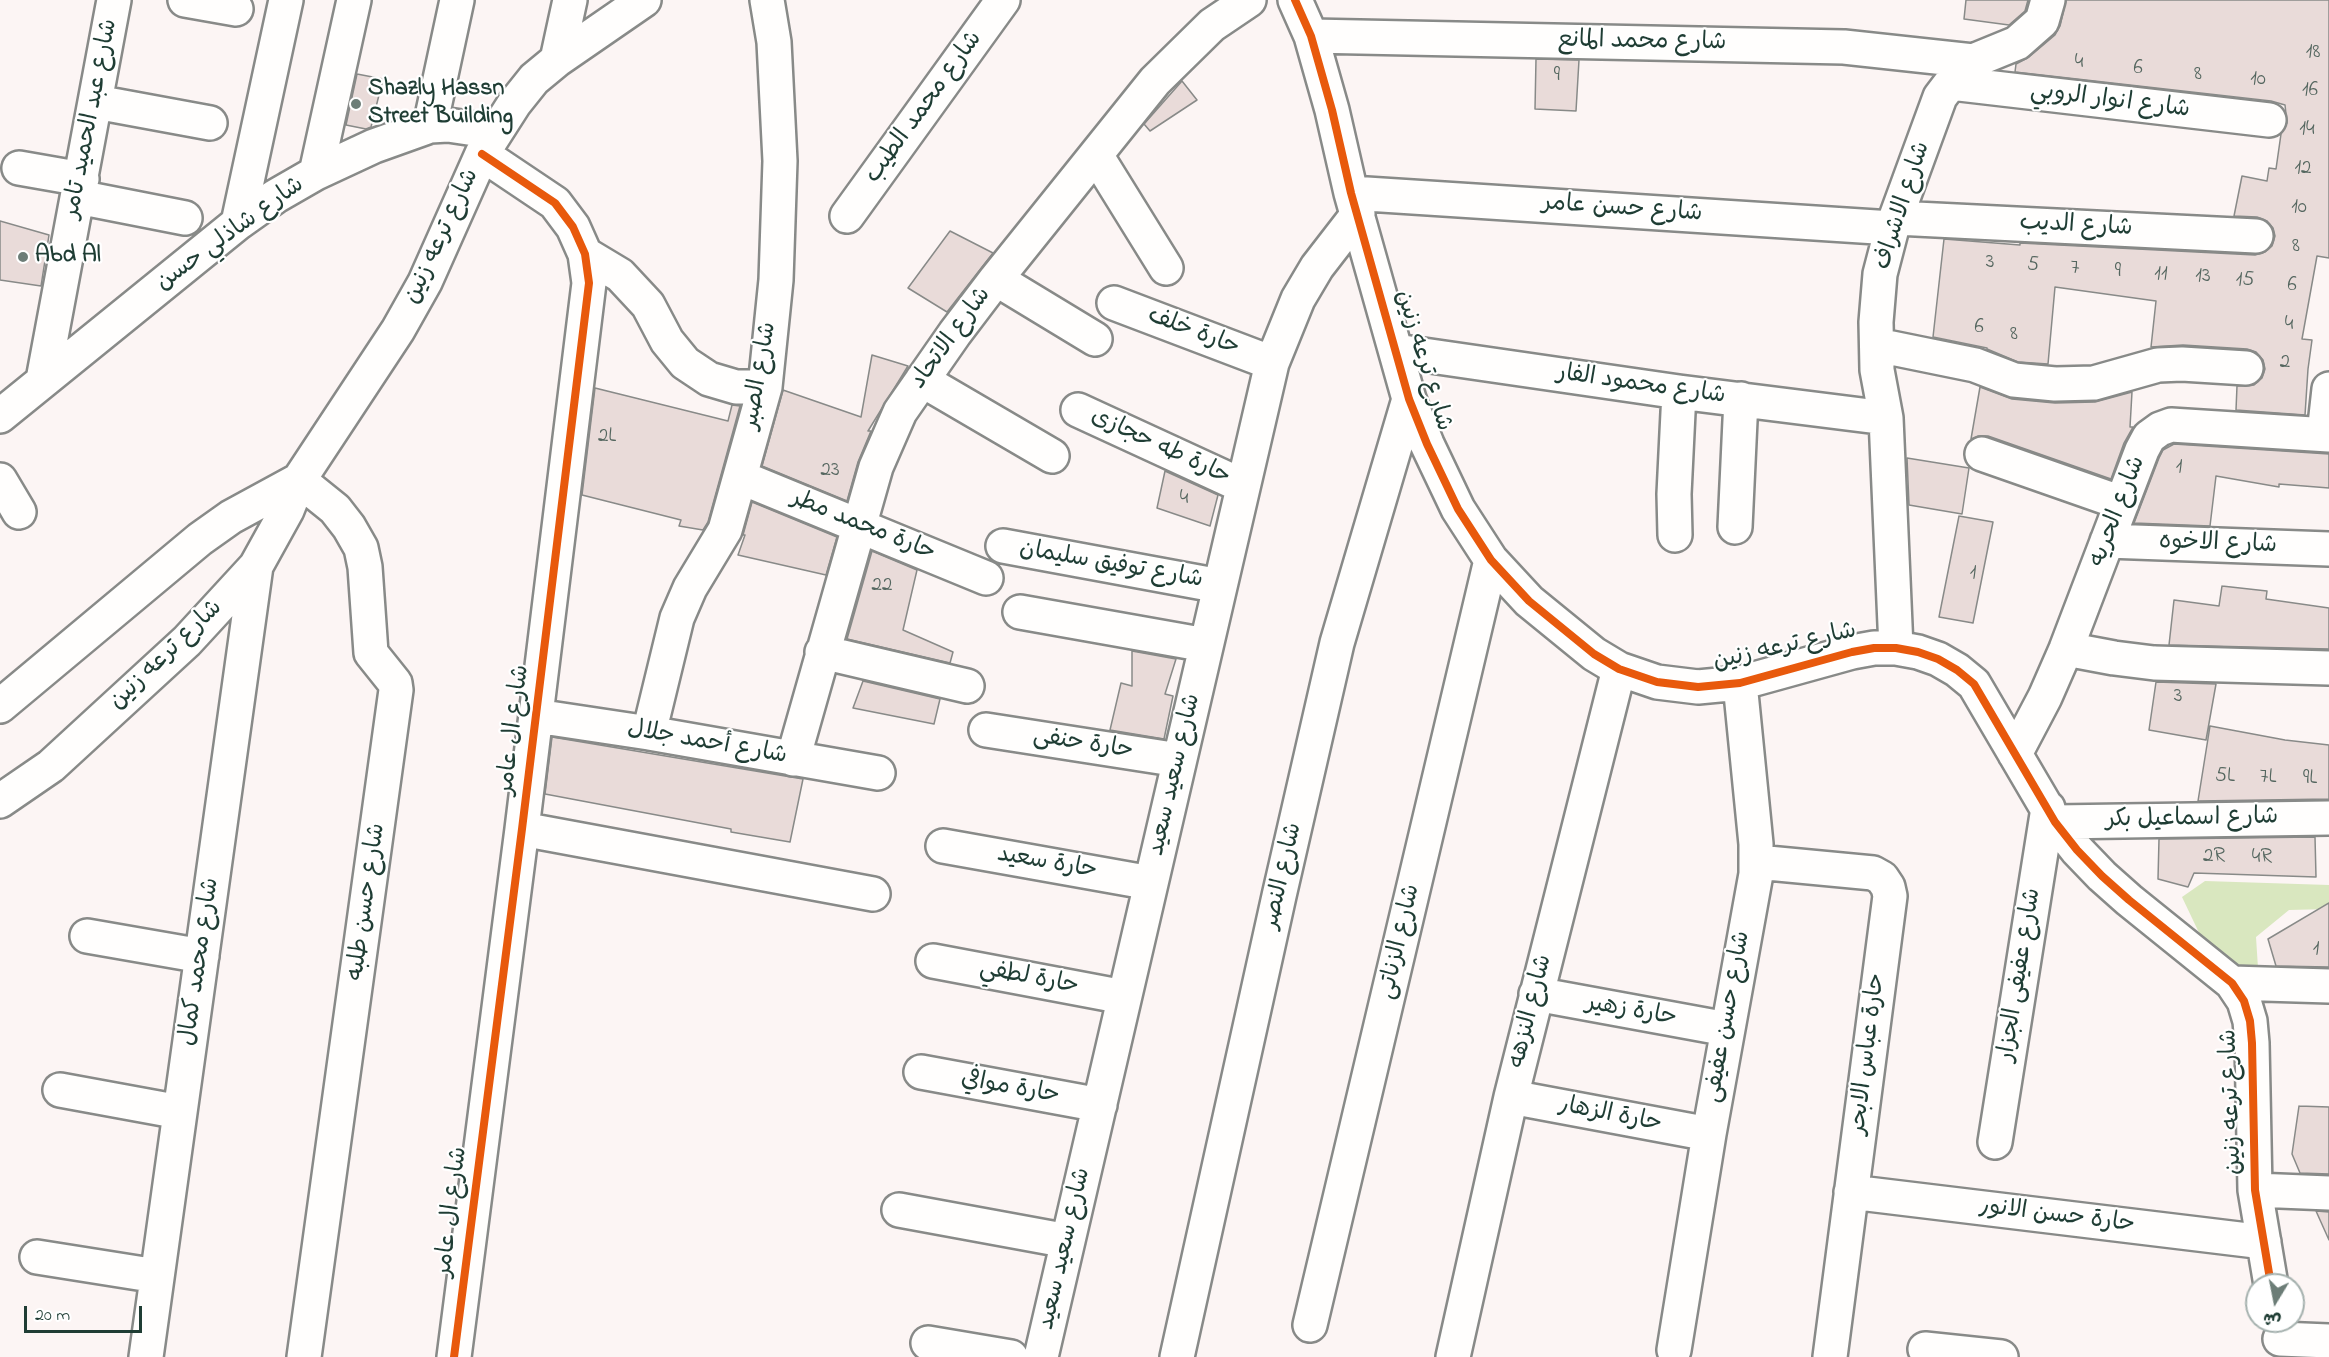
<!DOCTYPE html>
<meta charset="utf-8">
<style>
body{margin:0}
#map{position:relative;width:2329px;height:1357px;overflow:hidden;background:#fcf5f4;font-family:"Indie Flower","Playpen Sans Arabic",sans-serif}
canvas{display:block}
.north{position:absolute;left:2245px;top:1273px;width:60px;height:60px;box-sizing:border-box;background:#fff;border:2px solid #a5b1ae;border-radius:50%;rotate:190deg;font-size:16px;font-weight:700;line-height:24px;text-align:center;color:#1f3d34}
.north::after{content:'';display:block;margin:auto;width:21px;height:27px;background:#6c7d77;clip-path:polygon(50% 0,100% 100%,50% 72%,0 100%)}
.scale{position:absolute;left:24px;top:1306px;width:118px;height:27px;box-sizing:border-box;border:3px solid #1f3d34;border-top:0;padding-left:8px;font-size:18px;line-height:21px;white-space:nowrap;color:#1f3d34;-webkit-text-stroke:4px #fff;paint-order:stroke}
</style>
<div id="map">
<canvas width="2329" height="1357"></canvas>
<div class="north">ش</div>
<div class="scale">20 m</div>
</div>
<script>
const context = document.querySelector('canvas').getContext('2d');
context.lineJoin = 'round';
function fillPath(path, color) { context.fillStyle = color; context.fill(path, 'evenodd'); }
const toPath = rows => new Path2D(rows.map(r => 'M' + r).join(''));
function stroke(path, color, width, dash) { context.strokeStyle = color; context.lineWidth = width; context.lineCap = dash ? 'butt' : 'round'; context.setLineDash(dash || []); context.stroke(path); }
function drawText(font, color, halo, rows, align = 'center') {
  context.font = font + ' "Indie Flower","Playpen Sans Arabic",sans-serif'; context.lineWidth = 4.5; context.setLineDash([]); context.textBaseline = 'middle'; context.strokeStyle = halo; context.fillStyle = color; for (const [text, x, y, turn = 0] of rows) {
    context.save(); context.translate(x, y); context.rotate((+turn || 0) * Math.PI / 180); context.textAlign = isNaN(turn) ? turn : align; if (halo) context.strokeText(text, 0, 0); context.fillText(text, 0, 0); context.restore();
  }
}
fillPath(toPath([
 [2205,881,2329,885,2329,909,2289,910,2256,937,2258,968,2212,960,2182,897]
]), '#d9e7bf');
const building = toPath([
 [1966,0,2028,0,2025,11,2009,25,1964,19,1966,0],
 [2066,0,2329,0,2329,258,2317,256,2302,339,2312,340,2308,369,2305,415,2236,410,2237,386,2254,385,2262,378,2265,369,2263,360,2256,352,2247,349,2183,345,2151,347,2156,301,2055,287,2048,364,2018,362,1987,349,1987,348,1933,337,1944,239,2020,245,2020,243,2255,255,2265,252,2272,246,2275,236,2273,228,2267,221,2257,217,2234,216,2242,176,2267,181,2269,168,2276,169,2281,134,2287,123,2285,105,2271,101,2015,72,2016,64,2029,57,2055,35,2060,26,2066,0],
 [1536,59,1579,60,1576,111,1535,109,1536,59],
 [357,74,383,79,371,127,366,129,346,125,357,74],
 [1182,81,1197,100,1150,131,1144,124,1182,81],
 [0,221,49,235,41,286,0,280,0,221],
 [950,231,993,253,947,312,908,288,950,231],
 [872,355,908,366,868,431,871,431,858,462,847,501,762,466,783,390,861,417,872,355],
 [1980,387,2012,399,2055,403,2095,402,2132,392,2130,427,2133,427,2124,443,2111,479,1988,436,1979,436,1971,439,1980,387],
 [595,388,728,421,732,405,740,406,708,522,703,530,679,526,681,520,582,495,595,388],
 [2174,444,2329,454,2329,488,2279,484,2279,487,2216,476,2210,526,2134,523,2159,458,2163,450,2174,444],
 [1907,458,1969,468,1962,514,1909,505,1907,458],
 [1165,471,1218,495,1210,526,1157,508,1165,471],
 [752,502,837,537,826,575,738,555,745,535,743,535,752,502],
 [1959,516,1993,522,1973,623,1939,617,1959,516],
 [872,551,917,570,903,630,953,652,950,663,847,639,872,551],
 [2222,586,2267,591,2266,599,2329,608,2329,649,2169,645,2174,600,2219,606,2222,586],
 [1132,651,1176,659,1165,694,1173,696,1164,739,1110,730,1121,683,1132,686,1132,651],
 [863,681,940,699,934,724,853,708,863,681],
 [2156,682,2216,684,2206,740,2149,730,2156,682],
 [2210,726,2285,740,2329,745,2329,799,2198,801,2210,726],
 [552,737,803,779,790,842,731,832,731,829,545,794,552,737],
 [2315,837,2316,877,2194,873,2188,887,2158,879,2159,839,2315,837],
 [2329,903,2329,967,2276,966,2268,939,2329,903],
 [2299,1106,2329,1107,2329,1174,2300,1173,2292,1154,2299,1106],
 [2316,1211,2329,1212,2329,1240,2316,1211]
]);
fillPath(building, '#e9dbd9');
stroke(building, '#888a88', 1.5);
const minor = toPath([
 [185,0,236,9],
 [1295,0,1311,36,1332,110,1351,193,1409,399,1427,444,1458,509,1491,560,1529,601,1594,654,1619,669,1657,682,1698,687,1740,683,1852,652,1874,648,1896,648,1918,652,1938,659,1957,670,1974,684,2055,822,2077,850,2102,876,2129,900,2232,983,2244,1001,2250,1021,2252,1043,2255,1190,2271,1285],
 [1311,36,1844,47,1973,61],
 [557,60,570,0],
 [1951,83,2269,120],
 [96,102,210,123],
 [430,126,457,0],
 [1096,155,1166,268],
 [19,168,82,179],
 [316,173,354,0],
 [1351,193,1892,228],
 [78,197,185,218],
 [847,216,1003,0],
 [1896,218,2256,236],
 [238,223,286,0],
 [585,254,620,275,648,305,667,341,685,363,709,379,736,387,765,387],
 [996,279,1095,339],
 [1114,303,1272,363],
 [1877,345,1975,365,2014,380,2055,384,2094,383,2158,365,2182,364,2246,368],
 [1396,351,1679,392,1886,418],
 [43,380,114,0],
 [922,380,1052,456],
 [1078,410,1243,486],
 [0,416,238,223,276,196,316,173,374,146,430,126,448,125,495,132],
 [2324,434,2329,389],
 [1982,454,2122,503],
 [740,477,986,578],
 [0,480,19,512],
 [299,480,335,509,349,527,361,548,365,567,371,653,395,683,396,690,304,1357],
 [1735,527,1741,399],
 [1675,535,1674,494,1679,392],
 [2107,541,2329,549],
 [1003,546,1220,586],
 [1020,612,1206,645],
 [1896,648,1886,418,1877,370,1876,322,1880,274,1892,228,1940,97,1956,76,1973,61,2017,43,2042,21,2048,0],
 [2066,649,2114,658,2154,663,2329,668],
 [822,652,967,686],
 [0,706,200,539,231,517,299,480],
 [536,716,649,733,878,773],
 [986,730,1179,760],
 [649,733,677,618,690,588,725,530,765,387,776,280,780,161,774,42,767,0],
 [2015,754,2045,697,2066,649,2142,450,2149,437,2160,429,2171,425,2329,435],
 [793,759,876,467,900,412,955,333,996,279,1155,81,1212,25,1249,0],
 [0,801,51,766,187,641,256,566,287,510,299,480,398,330,425,282,482,154,514,104,534,79,557,60,644,0],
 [2055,822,2329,818],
 [522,829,873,894],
 [943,846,1151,883],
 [1757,862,1873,873,1882,878,1888,887,1890,896,1830,1357],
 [87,936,202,956],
 [933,961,1124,997],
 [2232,983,2329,986],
 [1536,994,1727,1029],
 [921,1072,1100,1105],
 [60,1090,180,1112],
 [1511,1097,1709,1134],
 [1995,1142,2048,808],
 [2255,1190,2329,1193],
 [1851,1192,2264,1242],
 [899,1210,1068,1241],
 [37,1257,157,1276],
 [1310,1325,1491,560],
 [2280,1339,2329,1341],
 [928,1343,1011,1357],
 [1925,1349,2001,1357],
 [1674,1350,1709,1134,1756,874,1756,844,1740,683],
 [146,1357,256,566],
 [454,1357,522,829,589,283,585,254,573,227,555,203,482,154],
 [1041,1357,1272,363,1298,299,1317,267,1358,214],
 [1177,1357,1279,896,1337,643,1409,399],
 [1453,1357,1511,1097,1619,669]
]);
stroke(minor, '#888a88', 38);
stroke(minor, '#fffefd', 33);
stroke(toPath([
 [1295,0,1311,36,1332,110,1351,193,1409,399,1427,444,1458,509,1491,560,1529,601,1594,654,1619,669,1657,682,1698,687,1740,683,1852,652,1874,648,1896,648,1918,652,1938,659,1957,670,1974,684,2055,822,2077,850,2102,876,2129,900,2232,983,2244,1001,2250,1021,2252,1043,2255,1190,2271,1285],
 [454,1357,522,829,589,283,585,254,573,227,555,203,482,154]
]), '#e8590c', 8);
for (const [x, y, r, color] of [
 [356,104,6,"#6c7d77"],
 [23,257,6,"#6c7d77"]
]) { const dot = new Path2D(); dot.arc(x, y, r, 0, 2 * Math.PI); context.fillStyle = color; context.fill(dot); stroke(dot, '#fff', 2); }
drawText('21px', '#54665f', null, [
 ["18",2313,54],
 ["4",2079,64],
 ["6",2138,70],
 ["8",2198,76],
 ["9",1557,77],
 ["10",2258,81],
 ["16",2310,92],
 ["14",2307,131],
 ["12",2303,170],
 ["10",2299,209],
 ["8",2296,248],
 ["3",1990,264],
 ["5",2033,267],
 ["7",2075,270],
 ["9",2118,273],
 ["11",2161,276],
 ["13",2203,278],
 ["15",2245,282],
 ["6",2292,287],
 ["4",2289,326],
 ["6",1979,329],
 ["8",2014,336],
 ["2",2285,364],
 ["2L",607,438],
 ["1",2179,469],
 ["23",830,472],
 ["4",1184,500],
 ["1",1973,575],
 ["22",882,587],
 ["3",2178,698],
 ["5L",2225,778],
 ["7L",2268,779],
 ["9L",2310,780],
 ["2R",2214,858],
 ["4R",2262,859],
 ["1",2316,951]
]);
drawText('24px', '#1f3d34', '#fff', [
 ["شارع محمد المانع",1642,43,1],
 ["شارع انوار الروبي",2110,102,7],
 ["شارع محمد الطيب",925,108,-54],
 ["شارع عبد الحميد تامر",92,119,-79],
 ["شارع الاشراف",1904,206,-72],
 ["شارع حسن عامر",1622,210,4],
 ["شارع الديب",2076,227,3],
 ["شارع شاذلي حسن",231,235,-36],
 ["شارع ترعه زنين",443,237,-65],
 ["حارة خلف",1193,333,21],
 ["شارع الاتحاد",952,339,-54],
 ["شارع ترعه زنين",1422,361,73],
 ["شارع الصبر",761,376,-80],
 ["شارع محمود الفار",1641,386,8],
 ["حارة طه حجازى",1160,448,25],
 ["شارع الحريه",2119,512,-69],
 ["حارة محمد مطر",863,527,22],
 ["شارع الاخوه",2218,545,2],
 ["شارع توفيق سليمان",1111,566,10],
 ["شارع ترعه زنين",1785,648,-13],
 ["شارع ترعه زنين",167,656,-44],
 ["شارع ال عامر",515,730,-83],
 ["شارع أحمد جلال",707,744,10],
 ["حارة حنفى",1083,745,9],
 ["شارع سعيد سعيد",1176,775,-77],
 ["شارع اسماعيل بكر",2192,820,-1],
 ["حارة سعيد",1047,864,10],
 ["شارع النصر",1284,876,-77],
 ["شارع حسن طلبه",368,902,-82],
 ["شارع الزناتى",1401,942,-77],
 ["شارع محمد كمال",201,962,-82],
 ["شارع عفيفى الجزار",2021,975,-81],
 ["حارة لطفي",1029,979,11],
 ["شارع النزهه",1532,1012,-76],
 ["حارة زهير",1631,1012,10],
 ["شارع حسن عفيفى",1729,1017,-80],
 ["حارة عباس الابحر",1869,1054,-83],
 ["حارة موافي",1010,1089,10],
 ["شارع ترعه زنين",2233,1102,-92],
 ["حارة الزهار",1610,1116,11],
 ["شارع ال عامر",453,1212,-83],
 ["حارة حسن الانور",2057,1217,7],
 ["شارع سعيد سعيد",1066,1249,-77]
]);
drawText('bold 24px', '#1f3d34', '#fff', [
 ["Shazly Hassn",368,90],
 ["Street Building",368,118],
 ["Abd Al",35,257]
], 'left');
</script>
